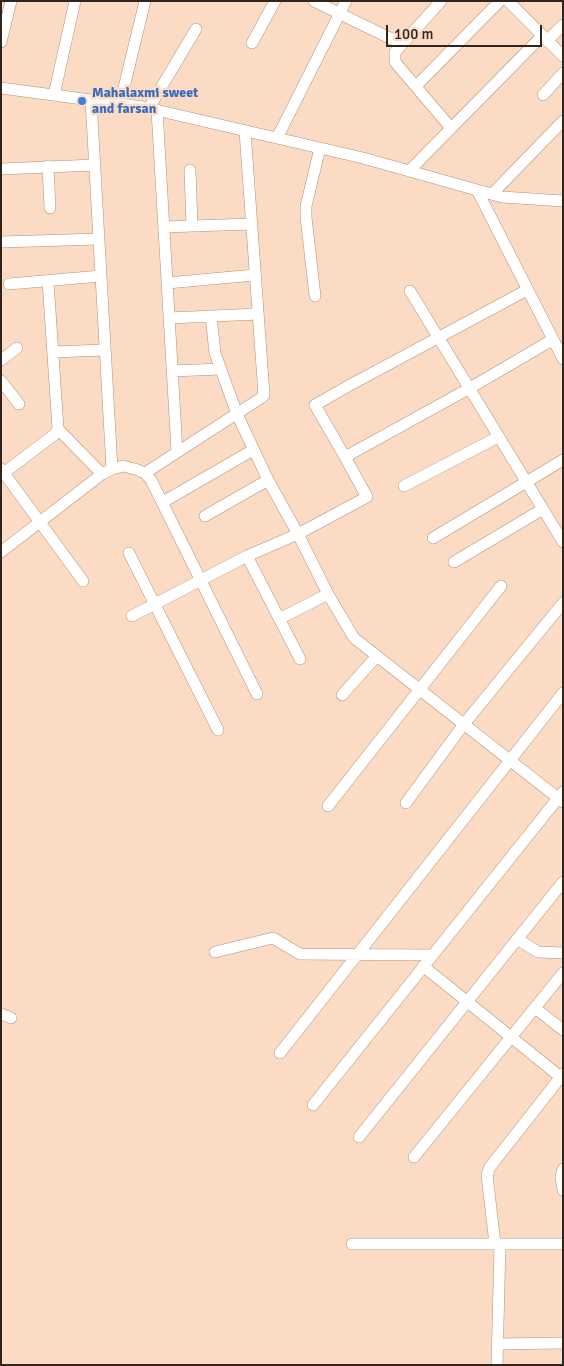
<!DOCTYPE html>
<style>
body{margin:0}
#map{position:relative;width:564px;height:1366px;overflow:hidden;background:#fbdbc4;font-family:Signika,sans-serif}
canvas{display:block}
.frame{position:absolute;inset:0;border:2px solid #30241c;pointer-events:none}
.scale{position:absolute;left:386px;top:25px;width:156px;height:22px;box-sizing:border-box;border:2px solid #30241c;border-top:0;padding-left:6px;font-size:15px;line-height:18px;white-space:nowrap;color:#30241c;-webkit-text-stroke:4px #fbdbc4;paint-order:stroke}
</style>
<div id="map">
<canvas width="564" height="1366"></canvas>
<div class="frame"></div>
<div class="scale">100 m</div>
</div>
<script>
const context = document.querySelector('canvas').getContext('2d');
context.lineJoin = 'round';
const toPath = rows => new Path2D(rows.map(r => 'M' + r).join(''));
function stroke(path, color, width, dash) { context.strokeStyle = color; context.lineWidth = width; context.lineCap = dash ? 'butt' : 'round'; context.setLineDash(dash || []); context.stroke(path); }
function drawText(font, color, halo, rows, align = 'center') {
  context.font = font + ' Signika,sans-serif'; context.lineWidth = 5; context.setLineDash([]); context.textBaseline = 'middle'; context.strokeStyle = halo; context.fillStyle = color; for (const [text, x, y, turn = 0] of rows) {
    context.save(); context.translate(x, y); context.rotate((+turn || 0) * Math.PI / 180); context.textAlign = isNaN(turn) ? turn : align; if (halo) context.strokeText(text, 0, 0); context.fillText(text, 0, 0); context.restore();
  }
}
const minor = toPath([
 [314,1,402,44],
 [441,1,395,52,395,62,451,128],
 [508,1,563,56],
 [547,41,563,25],
 [1,42,11,1],
 [252,43,275,1],
 [416,86,500,1],
 [1,88,143,107,363,158,502,197,563,201],
 [54,95,75,1],
 [543,95,563,73],
 [91,100,112,469],
 [120,104,145,1],
 [149,108,196,29],
 [157,110,177,452],
 [277,138,346,1],
 [48,166,50,208],
 [1,169,95,165],
 [190,170,192,226],
 [409,171,542,36],
 [477,190,563,359],
 [492,194,563,121],
 [164,227,252,224],
 [1,242,99,239],
 [167,283,255,275],
 [9,284,101,276],
 [410,291,563,542],
 [315,296,306,217,306,206,320,148],
 [211,316,215,353,237,414,268,480,298,534,328,594,354,638,563,802],
 [169,318,258,314],
 [53,352,105,350],
 [1,360,17,348],
 [172,371,221,369],
 [1,381,19,404],
 [58,429,102,474],
 [345,457,315,405,350,385,527,290],
 [1,469,83,581],
 [145,473,261,398,264,395,245,131],
 [1,475,54,435,58,429,48,281],
 [404,486,498,437],
 [163,502,253,450],
 [205,516,268,480],
 [433,538,563,460],
 [1,552,102,474,112,469,123,466,135,469,145,473,151,480,257,694],
 [129,553,218,730],
 [247,556,300,659],
 [454,562,543,509],
 [132,616,247,556,298,534,367,497,345,457,470,388,552,340],
 [279,619,328,594],
 [342,695,377,656],
 [406,803,464,724,563,603],
 [328,806,501,586],
 [517,939,538,952,563,953],
 [215,952,273,938,300,954,432,955],
 [423,966,563,1079],
 [535,1008,563,1030],
 [1,1014,11,1018],
 [280,1053,563,693],
 [313,1105,563,792],
 [359,1137,563,882],
 [414,1157,563,973],
 [563,1169,561,1177,563,1190],
 [352,1244,563,1244],
 [495,1244,487,1175,490,1167,563,1074],
 [497,1344,563,1343],
 [497,1365,500,1244]
]);
stroke(minor, '#b0927c', 12);
stroke(minor, '#fff', 11);
for (const [x, y, r, color] of [
 [82,101,5,"#3f7fe0"]
]) { const dot = new Path2D(); dot.arc(x, y, r, 0, 2 * Math.PI); context.fillStyle = color; context.fill(dot); stroke(dot, '#fbdbc4', 2); }
drawText('bold 14px', '#366cbe', '#fbdbc4', [
 ["Mahalaxmi sweet",92,93],
 ["and farsan",92,109]
], 'left');
</script>
